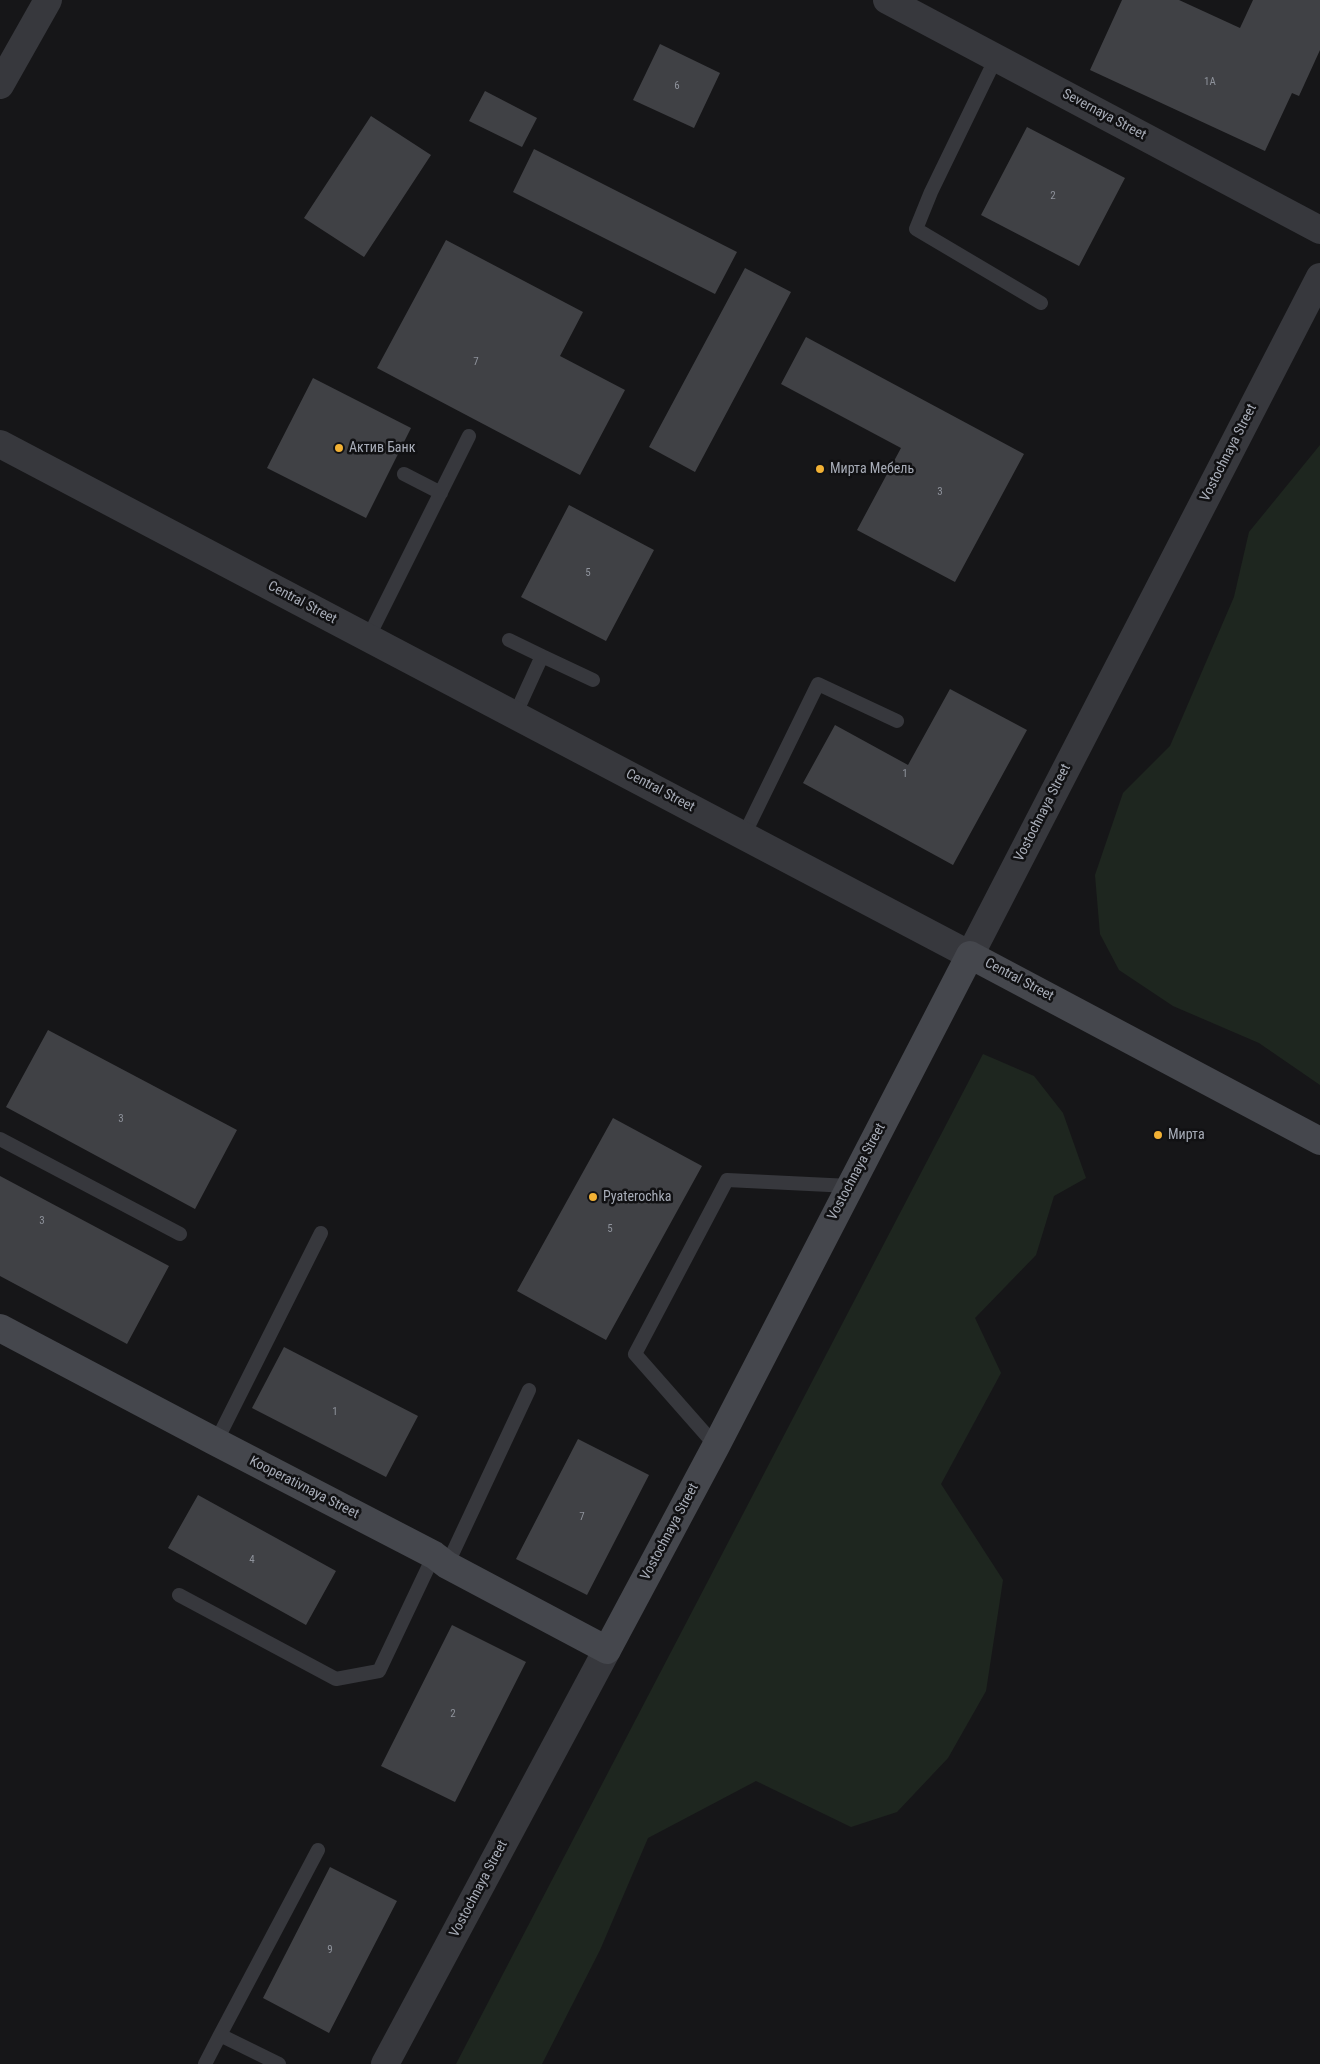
<!DOCTYPE html>
<meta charset="utf-8">
<style>
body{margin:0}
canvas{display:block;background:#161618}
</style>
<canvas width="1320" height="2064"></canvas>
<script>
const context = document.querySelector('canvas').getContext('2d');
context.lineJoin = 'round';
function fillPath(path, color) { context.fillStyle = color; context.fill(path, 'evenodd'); }
const toPath = rows => new Path2D(rows.map(r => 'M' + r).join(''));
function stroke(path, color, width, dash) { context.strokeStyle = color; context.lineWidth = width; context.lineCap = dash ? 'butt' : 'round'; context.setLineDash(dash || []); context.stroke(path); }
function drawText(font, color, halo, rows, align = 'center') {
  context.font = font + ' "Roboto Condensed",sans-serif'; context.lineWidth = 5; context.setLineDash([]); context.textBaseline = 'middle'; context.strokeStyle = halo; context.fillStyle = color; for (const [text, x, y, turn = 0] of rows) {
    context.save(); context.translate(x, y); context.rotate((+turn || 0) * Math.PI / 180); context.textAlign = isNaN(turn) ? turn : align; if (halo) context.strokeText(text, 0, 0); context.fillText(text, 0, 0); context.restore();
  }
}
fillPath(toPath([
 [1320,445,1320,1085,1259,1043,1173,1006,1119,970,1100,934,1095,875,1123,793,1170,746,1234,597,1249,532],
 [983,1054,1034,1076,1063,1113,1086,1178,1054,1196,1036,1255,975,1318,1001,1373,941,1484,1003,1580,986,1691,948,1758,897,1812,851,1827,756,1781,648,1838,600,1950,542,2064,456,2064]
]), '#1e261f');
fillPath(toPath([
 [1122,0,1179,0,1240,28,1253,0,1320,0,1320,50,1299,96,1292,93,1265,151,1090,70],
 [660,44,720,73,694,128,633,100],
 [485,91,537,118,522,147,469,121],
 [371,116,431,155,364,257,304,218],
 [1027,127,1125,178,1079,266,981,215],
 [534,149,737,252,715,294,513,192],
 [446,240,583,312,560,356,625,390,580,475,377,368],
 [745,268,791,292,695,472,649,447],
 [806,337,1024,454,955,582,857,530,901,448,781,384],
 [313,378,411,428,366,518,267,468],
 [569,505,654,550,606,641,521,597],
 [950,689,1027,730,953,865,803,783,835,725,908,765],
 [48,1030,237,1130,195,1209,6,1107],
 [613,1118,702,1166,606,1340,517,1291],
 [0,1176,169,1266,127,1344,0,1276],
 [284,1347,418,1416,386,1477,252,1408],
 [578,1439,649,1475,587,1595,516,1559],
 [198,1495,336,1571,306,1625,168,1548],
 [452,1625,526,1662,455,1802,381,1766],
 [330,1867,397,1901,329,2033,263,1998]
]), '#404145');
stroke(toPath([
 [996,58,931,192,916,229,1041,303],
 [404,474,441,493],
 [368,638,469,436],
 [509,640,542,656],
 [515,715,542,656,593,680],
 [744,835,818,684,897,721],
 [0,1139,180,1234],
 [216,1442,321,1233],
 [716,1446,635,1354,727,1180,850,1186],
 [447,1565,529,1390],
 [179,1595,336,1679,379,1671,434,1555],
 [205,2064,220,2035],
 [279,2064,220,2035,318,1850]
]), '#37383d', 14);
stroke(toPath([
 [887,0,1320,230],
 [0,85,48,0],
 [0,444,970,955,1320,277],
 [385,2064,607,1650]
]), '#37383d', 28);
stroke(toPath([
 [0,1328,216,1442,434,1555,447,1565,607,1650,716,1446,970,955,1320,1141]
]), '#45474d', 28);
for (const [x, y, r, color] of [
 [339,448,5,"#f2b134"],
 [820,469,5,"#f2b134"],
 [1158,1135,5,"#f2b134"],
 [593,1197,5,"#f2b134"]
]) { const dot = new Path2D(); dot.arc(x, y, r, 0, 2 * Math.PI); context.fillStyle = color; context.fill(dot); stroke(dot, '#111113', 2); }
drawText('11px', '#8e929b', null, [
 ["1А",1210,82],
 ["6",677,86],
 ["2",1053,196],
 ["7",476,362],
 ["3",940,492],
 ["5",588,573],
 ["1",905,774],
 ["3",121,1119],
 ["3",42,1221],
 ["5",610,1229],
 ["1",335,1412],
 ["7",582,1517],
 ["4",252,1560],
 ["2",453,1714],
 ["9",330,1950]
]);
drawText('14px', '#a8adb8', '#111113', [
 ["Severnaya Street",1104,115,28],
 ["Vostochnaya Street",1229,453,-63],
 ["Central Street",302,603,28],
 ["Central Street",660,791,28],
 ["Vostochnaya Street",1043,813,-63],
 ["Central Street",1019,980,28],
 ["Vostochnaya Street",857,1172,-62],
 ["Kooperativnaya Street",304,1488,27],
 ["Vostochnaya Street",670,1532,-62],
 ["Vostochnaya Street",479,1889,-62]
]);
drawText('14px', '#a8adb8', '#111113', [
 ["Актив Банк",349,448],
 ["Мирта Мебель",830,469],
 ["Мирта",1168,1135],
 ["Pyaterochka",603,1197]
], 'left');
</script>
